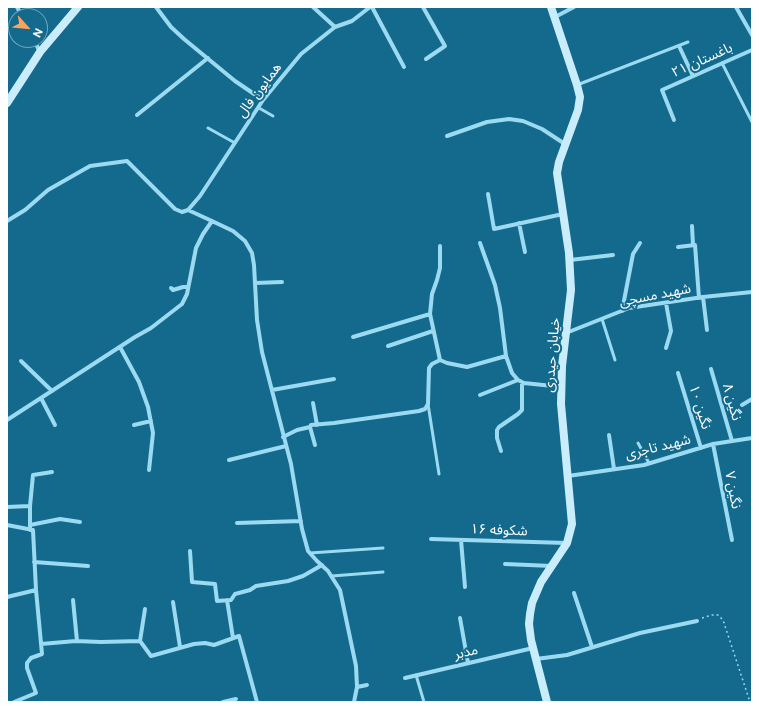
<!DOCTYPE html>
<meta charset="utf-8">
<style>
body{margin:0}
#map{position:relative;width:759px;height:709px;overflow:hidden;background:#136a8d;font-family:"Public Sans",sans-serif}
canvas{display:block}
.frame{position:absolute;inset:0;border:8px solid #fff;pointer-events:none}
.north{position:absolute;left:8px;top:8px;width:40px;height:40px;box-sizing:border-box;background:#136a8d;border:1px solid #71a6bb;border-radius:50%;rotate:117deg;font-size:11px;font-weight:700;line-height:16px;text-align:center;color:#fff}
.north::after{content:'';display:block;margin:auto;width:14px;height:18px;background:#ffa35b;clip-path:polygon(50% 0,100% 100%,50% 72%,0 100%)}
</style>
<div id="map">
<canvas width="759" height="709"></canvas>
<div class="frame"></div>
<div class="north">N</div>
</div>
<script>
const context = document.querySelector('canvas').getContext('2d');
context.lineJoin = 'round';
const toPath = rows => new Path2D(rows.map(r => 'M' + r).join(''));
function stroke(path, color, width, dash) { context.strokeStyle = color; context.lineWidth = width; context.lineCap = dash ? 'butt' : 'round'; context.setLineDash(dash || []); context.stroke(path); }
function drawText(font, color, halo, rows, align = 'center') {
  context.font = font + ' "Public Sans","Noto Sans Arabic",sans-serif'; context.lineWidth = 4; context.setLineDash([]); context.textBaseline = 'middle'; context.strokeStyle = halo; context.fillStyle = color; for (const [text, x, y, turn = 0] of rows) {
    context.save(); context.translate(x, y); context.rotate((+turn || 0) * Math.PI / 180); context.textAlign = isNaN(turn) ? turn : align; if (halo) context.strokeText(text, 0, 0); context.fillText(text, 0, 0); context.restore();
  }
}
stroke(toPath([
 [702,618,712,615,718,615,723,620,750,702]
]), '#9cdaf1', 1.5, [2, 3]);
stroke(toPath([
 [722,63,752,122],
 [577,85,688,42],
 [259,108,273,116],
 [208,128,235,143],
 [602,319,615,360],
 [428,404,439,474],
 [638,443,649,463],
 [310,553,383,548],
 [332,576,383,572],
 [416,675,424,702]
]), '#9cdaf1', 3);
stroke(toPath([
 [17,7,22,16],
 [156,7,171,27,184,39,235,81,263,100],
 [313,7,335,27],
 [372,7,404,67],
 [423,7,445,46,426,59],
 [736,7,752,35],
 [555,17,574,7],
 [34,40,40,52],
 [679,46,693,76],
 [137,115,208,58],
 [674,120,662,90,752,50],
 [447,136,487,122,509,119,523,121,542,129,565,144],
 [488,194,494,229,563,214],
 [188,210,200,196,263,100,301,54,335,27,352,21,370,7],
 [7,221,25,210,48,190,90,166,127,161,175,209,182,212,188,210,212,221,203,234,196,248,187,294,182,304,151,328,135,337,7,420],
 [212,221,233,231,245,241,252,253,254,265,257,320,262,352,291,464,302,529,308,551,317,561,328,571,340,590,356,666,357,687,354,702],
 [519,223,525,252],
 [692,226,693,245],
 [480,243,495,285,500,308,506,356,512,373,518,380,524,383,562,387],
 [678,247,695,245,699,298],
 [570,260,613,255],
 [255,283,282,282],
 [171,288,173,290,183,287,188,287],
 [703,297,707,330],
 [666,303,671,331,666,348],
 [622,311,633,254,640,243],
 [566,333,629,308,703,297,752,292],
 [353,337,430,314],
 [388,346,433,331],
 [120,347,139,382,148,407,153,433,149,470],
 [440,360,447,363,467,367,506,356],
 [21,361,52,391],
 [711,369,732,441],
 [678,373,701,448],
 [272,390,334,379],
 [480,395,518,380],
 [41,398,55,425],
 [313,403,317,425],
 [742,405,752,399],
 [134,425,151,421],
 [310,427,315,445],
 [609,435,614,469],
 [283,437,297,430,310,427,311,425,334,423,419,411,425,409,428,404,429,368,432,364,440,360,430,314,432,294,437,280,440,268,440,246],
 [713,444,732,540],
 [501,451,497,438,497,430,499,427,518,414,522,410,522,382],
 [229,460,286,446],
 [568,476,644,465,713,444,752,438],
 [7,507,30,506],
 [237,523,301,521],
 [7,525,33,530,36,590],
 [30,525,60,519,80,522],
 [30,530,30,506,33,475,52,472],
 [431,539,567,543],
 [461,540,465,587],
 [190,551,192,582,215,584,217,601,231,600,235,594,250,590,256,586,288,581,303,576,322,565],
 [34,562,88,566],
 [505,564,552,566],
 [574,593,592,647],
 [7,597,36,590,42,654,31,658,27,663,27,668,36,693,14,702],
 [73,600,77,641],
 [227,600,233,638],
 [173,602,180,647],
 [460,618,468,663],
 [140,641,145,609],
 [41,644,76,641,101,642,140,641,151,656,194,644,205,643,214,645,239,636,257,702],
 [536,659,567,655,640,633,697,621],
 [405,678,533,648],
 [357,687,367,685],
 [223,702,236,699]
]), '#9cdaf1', 4);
stroke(toPath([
 [7,103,40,52,78,7],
 [547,702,531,640,529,624,530,614,532,603,541,582,567,543,572,524,561,404,562,366,571,290,569,253,557,173,559,162,578,110,580,97,577,85,551,7]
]), '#caedfc', 8);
drawText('14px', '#fff', '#136a8d', [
 ["باغستان ۲۱",702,60,-24],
 ["همایون فال",259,90,-53],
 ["شهید مسچی",655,295,-11],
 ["خیابان حیدری",552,355,-85],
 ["نگین ۸",732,402,74],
 ["نگین ۱۰",700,407,73],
 ["شهید تاجری",658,447,-14],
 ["نگین ۷",733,490,79],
 ["شکوفه ۱۶",499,530,2],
 ["مدبر",466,652,-13]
]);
</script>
